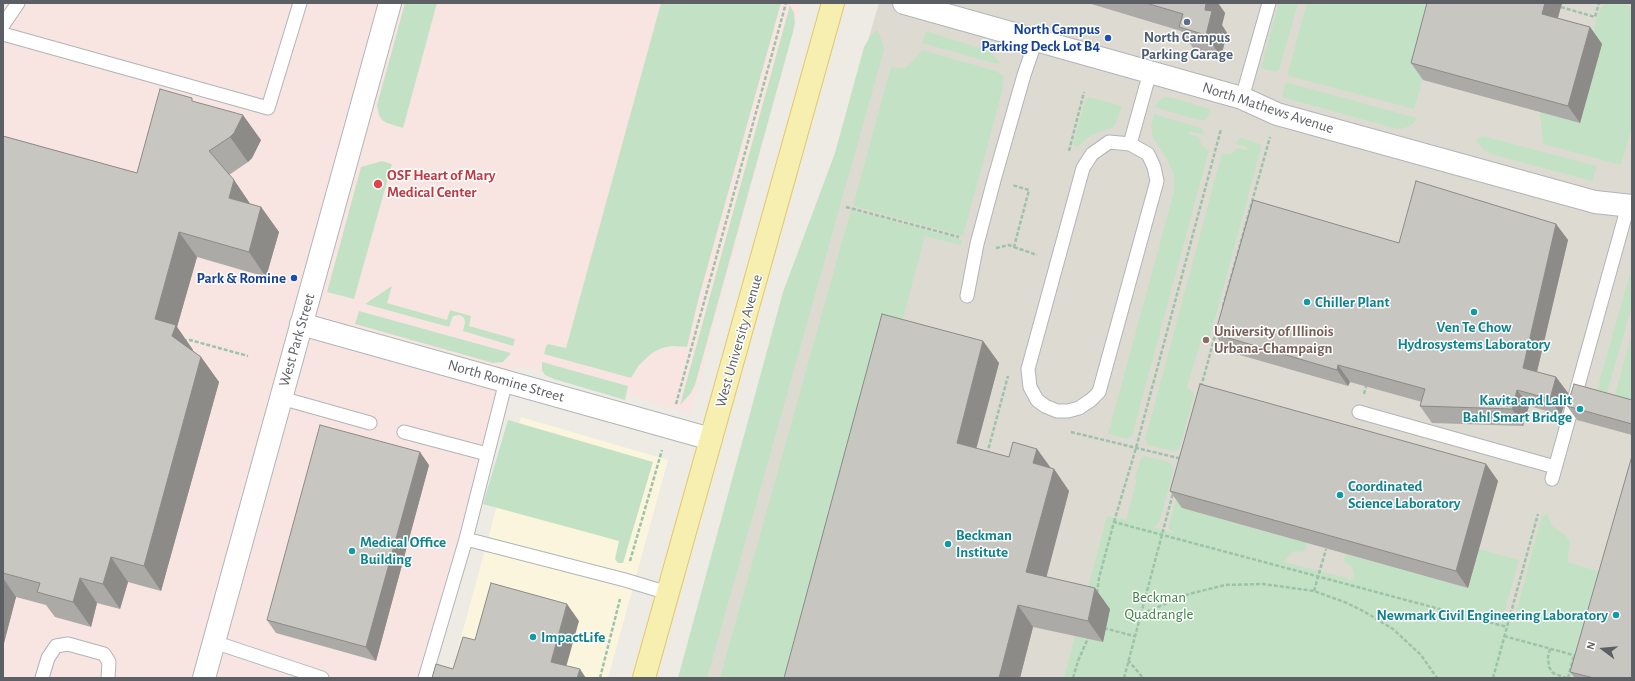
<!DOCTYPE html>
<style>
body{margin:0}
#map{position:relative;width:1635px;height:681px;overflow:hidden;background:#edebe4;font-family:"Alegreya Sans",sans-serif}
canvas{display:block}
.frame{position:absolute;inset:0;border:4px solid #5c5f63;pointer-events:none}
.north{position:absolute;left:1583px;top:629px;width:40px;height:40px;-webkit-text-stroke:3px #fff;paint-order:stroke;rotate:286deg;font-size:11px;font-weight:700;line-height:16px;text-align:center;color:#5c5f63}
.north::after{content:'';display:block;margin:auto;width:14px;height:18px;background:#5c5f63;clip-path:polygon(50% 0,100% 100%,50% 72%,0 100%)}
</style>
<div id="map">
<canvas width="1635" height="681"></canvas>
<div class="frame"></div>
<div class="north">N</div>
</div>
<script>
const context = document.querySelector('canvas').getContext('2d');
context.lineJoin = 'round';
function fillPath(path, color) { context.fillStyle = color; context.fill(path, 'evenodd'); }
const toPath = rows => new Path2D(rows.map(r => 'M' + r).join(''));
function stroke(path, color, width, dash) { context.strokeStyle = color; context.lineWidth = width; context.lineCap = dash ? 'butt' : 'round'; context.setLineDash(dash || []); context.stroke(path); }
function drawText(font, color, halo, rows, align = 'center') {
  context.font = font + ' "Alegreya Sans",sans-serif'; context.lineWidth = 3; context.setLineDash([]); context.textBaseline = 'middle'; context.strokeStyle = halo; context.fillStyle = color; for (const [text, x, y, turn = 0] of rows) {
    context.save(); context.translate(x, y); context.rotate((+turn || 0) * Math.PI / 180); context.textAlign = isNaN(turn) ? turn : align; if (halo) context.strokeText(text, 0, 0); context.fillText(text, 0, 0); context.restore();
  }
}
fillPath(toPath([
 [521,417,668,460,608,678,450,678]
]), '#faf5dc');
fillPath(toPath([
 [879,3,1632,3,1632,678,681,678]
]), '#dddad2');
fillPath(toPath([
 [3,3,801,3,691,413,516,365,427,678,3,678]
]), '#f8e5e2');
fillPath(toPath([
 [405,3,437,3,403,128,387,123,382,120,379,115,377,105],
 [661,3,781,3,699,297,687,347,672,346,662,348,652,353,639,365,631,378,544,354,546,346,548,344,566,348],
 [1279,3,1298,3,1279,70,1275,72,1261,68],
 [1307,3,1444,3,1414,109,1289,76,1288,73],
 [1609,3,1620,3,1632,7,1632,127,1621,165,1543,144,1540,112,1590,41,1600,9,1604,5],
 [790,5,794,13,795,22,793,32,695,385,691,393,680,405],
 [877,30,882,41,884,50,707,678,678,678,783,292,835,153,864,47,870,37],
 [926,31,989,51,1000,63,997,64,922,43],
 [922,50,996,71,1004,76,1002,92,963,236,853,206,891,67,905,68,914,60],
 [1287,83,1289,83,1417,118,1414,123,1409,126,1405,128,1397,129,1282,97,1285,84],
 [1089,97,1122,106,1115,125,1112,128,1091,135,1077,147,1073,145,1085,101],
 [1165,97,1169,97,1210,109,1208,117,1205,120,1199,120,1154,107,1160,100],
 [1154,114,1201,128,1204,132,1203,135,1190,131,1189,134,1199,137,1202,146,1209,150,1132,436,1127,439,1108,434,1174,192,1174,175,1169,163,1153,137,1151,127],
 [1482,136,1597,166,1592,181,1491,154,1484,150,1476,141],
 [1240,138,1260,144,1261,148,1209,341,1205,343,1200,343,1187,388,1193,392,1194,395,1180,447,1177,450,1173,451,1151,446,1147,444,1145,440,1222,153,1229,154,1234,152,1237,148,1247,150,1247,147,1235,144],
 [382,161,392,164,354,299,327,292,361,167],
 [851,210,962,240,961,245,925,236,806,678,720,678],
 [1632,267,1632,306,1605,399,1595,397],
 [392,286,387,303,447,320,450,310,471,316,469,326,515,339,513,346,463,331,465,322,464,318,460,315,453,316,449,327,365,304],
 [359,311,511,353,503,362,493,363,355,324],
 [1632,333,1632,407,1613,402],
 [542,362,628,386,625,400,554,379,545,375,542,370],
 [508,420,653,462,623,563,618,563,615,559,619,541,483,504],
 [1145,456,1166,461,1170,463,1174,468,1160,520,1156,526,1151,527,1175,533,1169,529,1169,525,1185,467,1307,543,1304,552,1295,551,1291,553,1284,562,1354,580,1354,573,1352,567,1344,562,1345,554,1468,588,1479,549,1519,560,1504,614,1496,619,1513,623,1542,516,1547,514,1552,526,1566,536,1570,542,1567,562,1611,575,1582,678,1064,678,1107,516,1126,520,1137,480,1135,479,1141,458]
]), '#c3e2c5');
const lane = toPath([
 [3,25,18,3],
 [3,34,268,108,300,3],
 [1242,98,1269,3],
 [1130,144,1148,154,1154,167,1157,181,1099,392,1091,400,1079,408,1068,411,1057,411,1045,406,1037,400,1030,387,1028,369,1083,168,1092,154,1109,142,1130,144,1150,72],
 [967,296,977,244,994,180,1024,75,1036,40],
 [281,398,370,423],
 [1359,412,1555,467],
 [404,432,487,454],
 [1552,479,1628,206],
 [466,539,625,580,668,593],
 [214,642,322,678],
 [42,678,48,658,56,646,68,644,104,654,109,662,108,678],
 [425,678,466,539,506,381]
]);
const street = toPath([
 [904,3,1242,98,1277,114,1595,202,1632,206],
 [301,324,711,439],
 [204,678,390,3]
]);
const primary = toPath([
 [644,678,833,3]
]);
stroke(lane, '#b1b4b8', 15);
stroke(street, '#b1b4b8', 24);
stroke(primary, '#e2c768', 24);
stroke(toPath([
 [1561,7,1595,17,1599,3],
 [1069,151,1084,92],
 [846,207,959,237],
 [1014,247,1037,255],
 [996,248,1009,245,1014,247,1029,190,1012,185],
 [1223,306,1270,137],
 [183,341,190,340,248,356],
 [1201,387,1216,332],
 [1364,394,1367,383],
 [676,404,786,3],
 [1071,432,1182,459],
 [987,454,1008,376],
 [1114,522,1136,448,1221,129],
 [630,561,662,450],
 [1314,591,1326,549],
 [1097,593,1099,578,1114,522,1507,627],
 [1141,614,1189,594,1225,585,1263,584,1314,591,1347,603,1365,612,1393,629,1421,655,1437,678],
 [1104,628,1134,636],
 [1504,636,1577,656],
 [1550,649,1548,657,1549,667,1553,673,1566,678],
 [1128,660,1143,678],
 [600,678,620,599],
 [1073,678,1078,661,1089,636],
 [1124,678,1173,493],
 [1493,678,1538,514],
 [1568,678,1574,655]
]), '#9dc2aa', 2.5, [4, 2]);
stroke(lane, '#fff', 13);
stroke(street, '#fff', 22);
stroke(primary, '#f6efb0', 22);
fillPath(toPath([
 [1088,3,1218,3,1225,13,1222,25,1227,33,1221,57,1194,49,1181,31],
 [1427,3,1562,3,1558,18,1590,27,1602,44,1580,123,1423,80,1411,63],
 [195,102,261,140,252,158,248,162,229,175,234,180,250,204,261,207,279,232,266,277,197,257,177,327,193,350,193,351,201,357,219,382,161,591,128,582,120,609,97,603,91,627,55,617,46,605,16,597,4,643,3,643,3,136,137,173],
 [1556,224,1568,240,1537,372,1556,377,1568,393,1561,415,1529,406,1523,426,1432,423,1420,406,1422,402,1350,382,1348,386,1226,351,1215,334,1399,243],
 [983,341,999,363,976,448,1009,457,1037,449,1051,468,1054,469,1069,491,1046,577,1110,609,1103,642,1033,627,1020,678,784,678],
 [1632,400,1632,435,1577,420,1567,406],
 [1486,464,1498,481,1468,588,1182,508,1170,491],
 [429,465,376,661,276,633,267,620],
 [1570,672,1632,678,1575,678]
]), '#acaaa6');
fillPath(toPath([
 [1206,3,1218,3,1225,13,1222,25,1227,33,1221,57,1206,35,1205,10],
 [1545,3,1562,3,1554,31,1542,14],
 [1590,27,1602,44,1580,123,1568,106],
 [243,115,261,140,252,158,248,162,230,137],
 [234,180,251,205,229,198],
 [261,207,279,232,266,277,249,252],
 [1556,224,1568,240,1534,384,1523,368],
 [179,232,197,257,177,327,193,350,190,361,155,319],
 [983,341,999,363,972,465,957,443],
 [201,357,219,382,161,591,144,566],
 [1338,365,1350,382,1348,386,1337,370],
 [1556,377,1568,393,1561,415,1550,399],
 [1517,390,1529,406,1523,426,1512,409],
 [1037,449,1052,470,1033,463],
 [420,452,429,465,376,661,366,647],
 [1486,464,1498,481,1468,588,1456,571],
 [1054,469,1069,491,1042,594,1026,572],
 [111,557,128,582,120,609,103,584],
 [3,578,16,597,4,643,3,642],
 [80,578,97,603,91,627,73,602],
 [1095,588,1110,609,1103,642,1088,621],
 [567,604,579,621,563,678,551,662],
 [1018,605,1033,627,1020,678,999,678],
 [580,669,586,678,577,678]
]), '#8c8b87');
const building = toPath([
 [1146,3,1206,3,1205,10,1212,11,1206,35,1179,27,1183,14,1146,3],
 [1427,3,1545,3,1542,14,1590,27,1568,106,1411,63,1427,3],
 [160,89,192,98,192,101,243,115,234,133,230,137,209,151,234,180,229,198,261,207,249,252,179,232,155,319,176,325,172,336,201,357,144,566,111,557,103,584,80,578,73,602,37,592,40,583,3,573,3,136,137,173,160,89],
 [1416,181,1556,224,1523,368,1556,377,1550,399,1517,390,1512,409,1420,406,1425,389,1338,365,1337,370,1215,334,1253,200,1399,243,1416,181],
 [882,314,983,341,957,443,1009,457,1013,442,1037,449,1033,463,1054,469,1026,572,1095,588,1088,621,1018,605,999,678,784,678,882,314],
 [1200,384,1486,464,1456,571,1170,491,1200,384],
 [1574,384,1632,400,1632,424,1567,406,1574,384],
 [320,425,420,452,366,647,267,620,320,425],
 [1632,456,1632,678,1594,678,1570,672,1632,456],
 [491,583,567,604,551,662,580,669,577,678,432,678,436,664,453,669,463,637,475,640,491,583]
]);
fillPath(building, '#c8c6c1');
stroke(building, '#8c8b87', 1);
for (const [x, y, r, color] of [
 [1187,22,4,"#5c6f8a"],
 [1108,38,4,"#1a4fb4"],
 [378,184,5,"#e0444e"],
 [294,278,4,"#1a4fb4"],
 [1307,302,4,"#0f9aa8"],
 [1474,312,4,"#0f9aa8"],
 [1206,340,4,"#8d6e63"],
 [1580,409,4,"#0f9aa8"],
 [1340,495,4,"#0f9aa8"],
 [948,544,4,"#0f9aa8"],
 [352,551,4,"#0f9aa8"],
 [1616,615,4,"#0f9aa8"],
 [533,637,4,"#0f9aa8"]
]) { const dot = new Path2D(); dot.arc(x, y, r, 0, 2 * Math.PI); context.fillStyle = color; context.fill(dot); stroke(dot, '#fff', 1.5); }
drawText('bold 15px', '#164399', '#fff', [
 ["North Campus",1100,29],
 ["Parking Deck Lot B4",1100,46],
 ["Park & Romine",286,278]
], 'right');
drawText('bold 15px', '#4e5e75', '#fff', [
 ["North Campus",1187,37],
 ["Parking Garage",1187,54]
]);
drawText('15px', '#5c5f63', '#fff', [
 ["North Mathews Avenue",1268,108,18],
 ["West Park Street",297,340,-74],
 ["West University Avenue",739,341,-74],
 ["North Romine Street",506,381,16]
]);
drawText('bold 15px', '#be3a42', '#fff', [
 ["OSF Heart of Mary",387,175],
 ["Medical Center",387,192]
], 'left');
drawText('bold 15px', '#0d838f', '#fff', [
 ["Chiller Plant",1315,302],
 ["Ven Te Chow",1474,327,"center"],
 ["Hydrosystems Laboratory",1474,344,"center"],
 ["Kavita and Lalit",1572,400,"right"],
 ["Bahl Smart Bridge",1572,417,"right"],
 ["Coordinated",1348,486],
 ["Science Laboratory",1348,503],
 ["Beckman",956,535],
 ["Institute",956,552],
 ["Medical Office",360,542],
 ["Building",360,559],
 ["Newmark Civil Engineering Laboratory",1608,615,"right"],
 ["ImpactLife",541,637]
], 'left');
drawText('bold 15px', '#785e54', '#fff', [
 ["University of Illinois",1214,331],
 ["Urbana-Champaign",1214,348]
], 'left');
drawText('15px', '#3e8045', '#fff', [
 ["Beckman",1159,597],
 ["Quadrangle",1159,614]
]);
</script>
